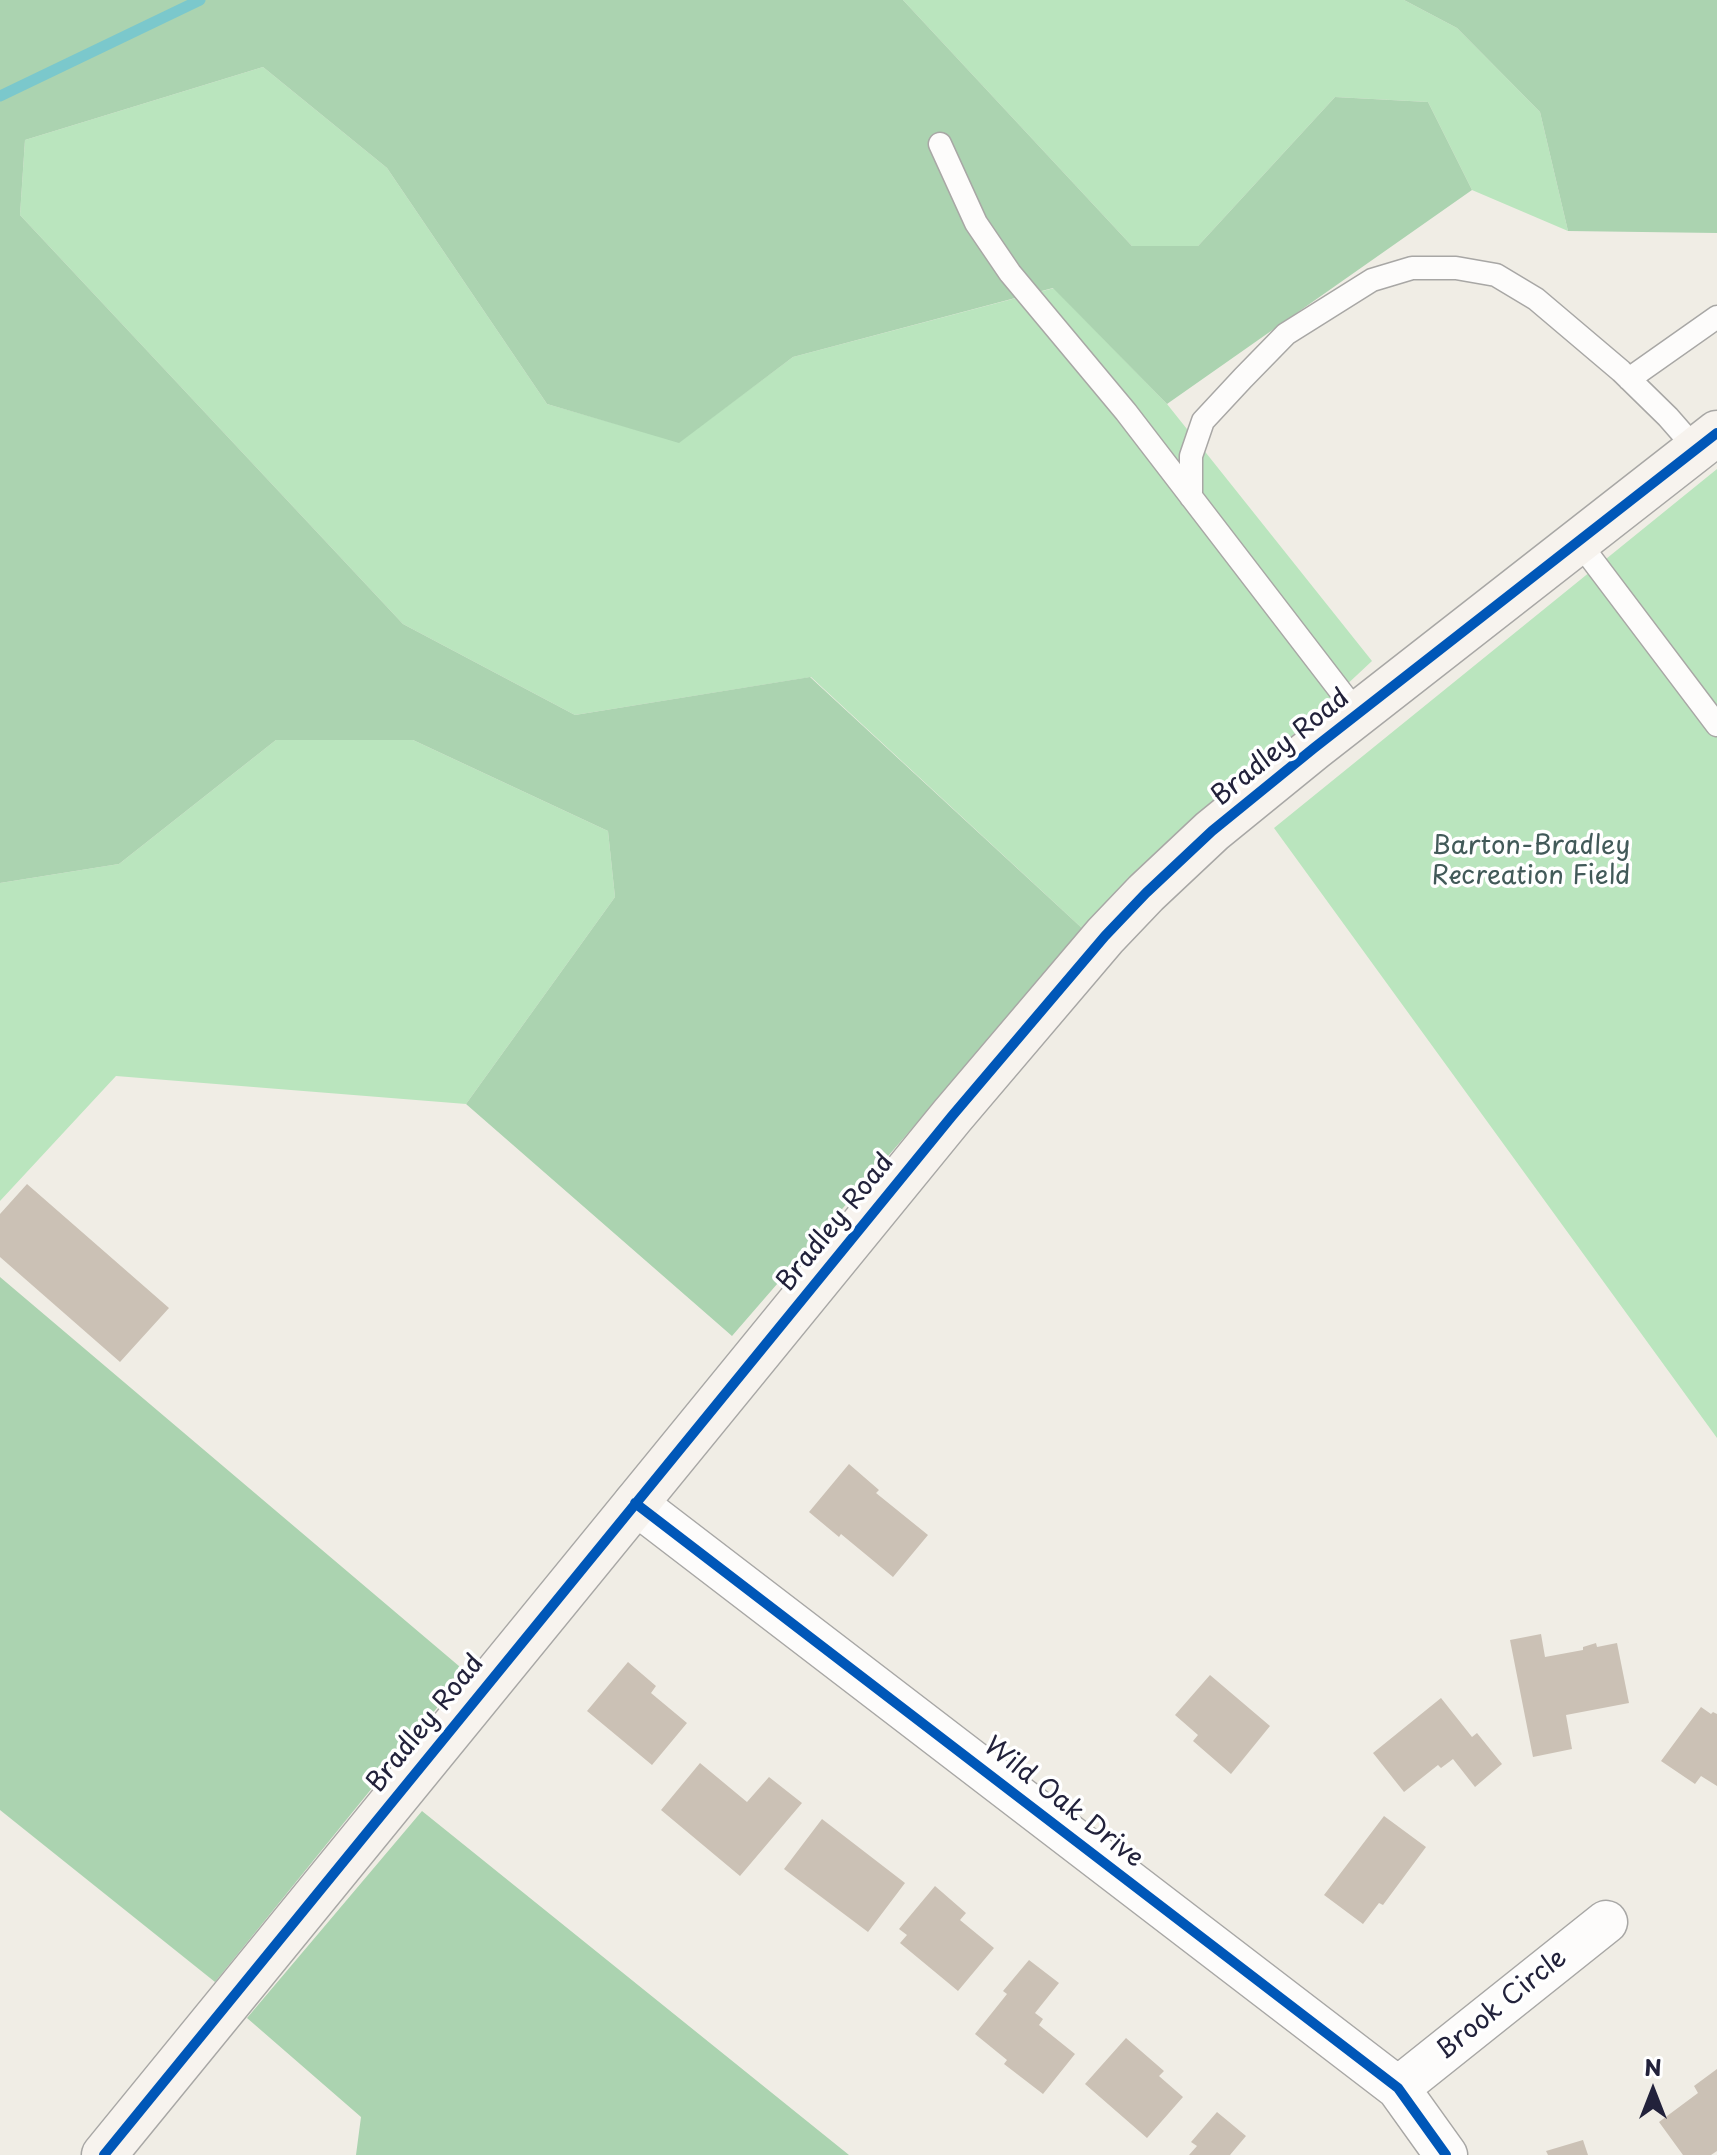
<!DOCTYPE html>
<style>
body{margin:0}
#map{position:relative;width:1717px;height:2155px;overflow:hidden;background:#f0ede5;font-family:"Playpen Sans",sans-serif}
canvas{display:block}
.north{position:absolute;left:1613px;top:2051px;width:80px;height:80px;-webkit-text-stroke:6px #fff;paint-order:stroke;rotate:0deg;font-size:22px;font-weight:700;line-height:32px;text-align:center;color:#22223b}
.north::after{content:'';display:block;margin:auto;width:28px;height:36px;background:#22223b;clip-path:polygon(50% 0,100% 100%,50% 72%,0 100%)}
</style>
<div id="map">
<canvas width="1717" height="2155"></canvas>
<div class="north">N</div>
</div>
<script>
const context = document.querySelector('canvas').getContext('2d');
context.lineJoin = 'round';
function fillPath(path, color) { context.fillStyle = color; context.fill(path, 'evenodd'); }
const toPath = rows => new Path2D(rows.map(r => 'M' + r).join(''));
function stroke(path, color, width, dash) { context.strokeStyle = color; context.lineWidth = width; context.lineCap = dash ? 'butt' : 'round'; context.setLineDash(dash || []); context.stroke(path); }
function drawText(font, color, halo, rows, align = 'center') {
  context.font = font + ' "Playpen Sans",sans-serif'; context.lineWidth = 7; context.setLineDash([]); context.textBaseline = 'middle'; context.strokeStyle = halo; context.fillStyle = color; for (const [text, x, y, turn = 0] of rows) {
    context.save(); context.translate(x, y); context.rotate((+turn || 0) * Math.PI / 180); context.textAlign = isNaN(turn) ? turn : align; if (halo) context.strokeText(text, 0, 0); context.fillText(text, 0, 0); context.restore();
  }
}
fillPath(toPath([
 [903,0,1404,0,1457,28,1540,112,1568,231,1472,190,1428,102,1335,97,1198,246,1132,246],
 [263,67,387,168,547,404,679,442,793,357,1054,288,1167,404,1372,661,1084,930,811,677,575,715,403,624,20,215,25,140],
 [1717,469,1717,1438,1274,828],
 [276,740,413,740,608,831,615,897,466,1104,116,1076,0,1201,0,883,119,864]
]), '#bae5be');
fillPath(toPath([
 [0,0,903,0,1132,246,1198,246,1335,97,1428,102,1472,190,1167,404,1053,288,793,357,679,443,547,404,387,168,263,67,25,140,20,215,403,624,575,715,810,677,1084,930,732,1336,466,1104,615,897,608,831,413,740,276,740,119,864,0,883],
 [1404,0,1717,0,1717,233,1568,231,1540,112,1457,28],
 [0,1277,466,1672,215,1982,0,1810],
 [422,1811,849,2155,356,2155,361,2117,247,2018]
]), '#abd3b0');
stroke(toPath([
 [0,96,200,0]
]), '#7bc8cc', 11);
fillPath(toPath([
 [27,1184,169,1308,120,1362,0,1257,0,1214],
 [849,1464,879,1490,876,1493,928,1535,893,1577,841,1534,839,1537,809,1512],
 [1541,1634,1545,1657,1583,1650,1583,1647,1596,1643,1597,1647,1617,1643,1629,1703,1566,1715,1572,1749,1533,1757,1510,1640],
 [628,1662,656,1686,651,1693,687,1723,652,1765,587,1711],
 [1210,1675,1270,1726,1231,1774,1193,1741,1198,1735,1175,1715],
 [1441,1698,1472,1737,1477,1733,1502,1764,1475,1787,1453,1759,1441,1768,1438,1765,1404,1792,1373,1753],
 [1701,1707,1711,1714,1713,1712,1717,1714,1717,1786,1701,1776,1695,1784,1661,1761],
 [700,1763,747,1802,769,1777,802,1803,740,1876,661,1810],
 [1384,1816,1426,1847,1383,1905,1379,1903,1363,1924,1324,1895],
 [822,1819,905,1883,868,1932,784,1869],
 [935,1886,966,1913,960,1920,994,1948,958,1991,900,1943,907,1935,899,1929],
 [1029,1960,1059,1983,1035,2013,1043,2019,1039,2025,1075,2054,1043,2094,1004,2064,1007,2060,975,2034,1007,1994,1003,1991],
 [1126,2038,1164,2071,1159,2076,1183,2097,1147,2138,1085,2084],
 [1717,2069,1717,2151,1711,2155,1683,2155,1659,2122,1698,2093,1694,2086],
 [1217,2112,1246,2136,1230,2155,1189,2155,1197,2146,1191,2142],
 [1583,2140,1588,2155,1548,2155,1546,2151]
]), '#cbc1b5');
const lane = toPath([
 [940,144,976,223,1010,273,1126,412,1358,714],
 [1629,379,1717,317],
 [1191,497,1191,456,1203,421,1243,378,1286,334,1372,280,1412,268,1456,268,1496,275,1536,299,1621,371,1668,417,1696,449],
 [1578,541,1717,725]
]);
const street = toPath([
 [635,1503,1398,2088,1446,2155],
 [1398,2088,1606,1922]
]);
const secondary = toPath([
 [104,2155,952,1116,1105,936,1146,893,1212,831,1314,748,1717,433]
]);
stroke(lane, '#a8a7a5', 25);
stroke(street, '#a8a7a5', 45);
stroke(secondary, '#a8a7a5', 47);
stroke(lane, '#fdfcfb', 22);
stroke(street, '#fdfcfb', 42);
stroke(secondary, '#f7f3ee', 44);
stroke(toPath([
 [635,1503,1398,2088,1446,2155],
 [104,2155,952,1116,1105,936,1146,893,1212,831,1314,748,1717,433]
]), '#0057b8', 10);
drawText('26px', '#22223b', '#fff', [
 ["Bradley Road",1281,748,-39],
 ["Bradley Road",836,1223,-51],
 ["Bradley Road",426,1724,-51],
 ["Wild Oak Drive",1063,1803,38],
 ["Brook Circle",1502,2005,-39]
]);
drawText('26px', '#425a59', '#fff', [
 ["Barton-Bradley",1531,847],
 ["Recreation Field",1531,877]
]);
</script>
